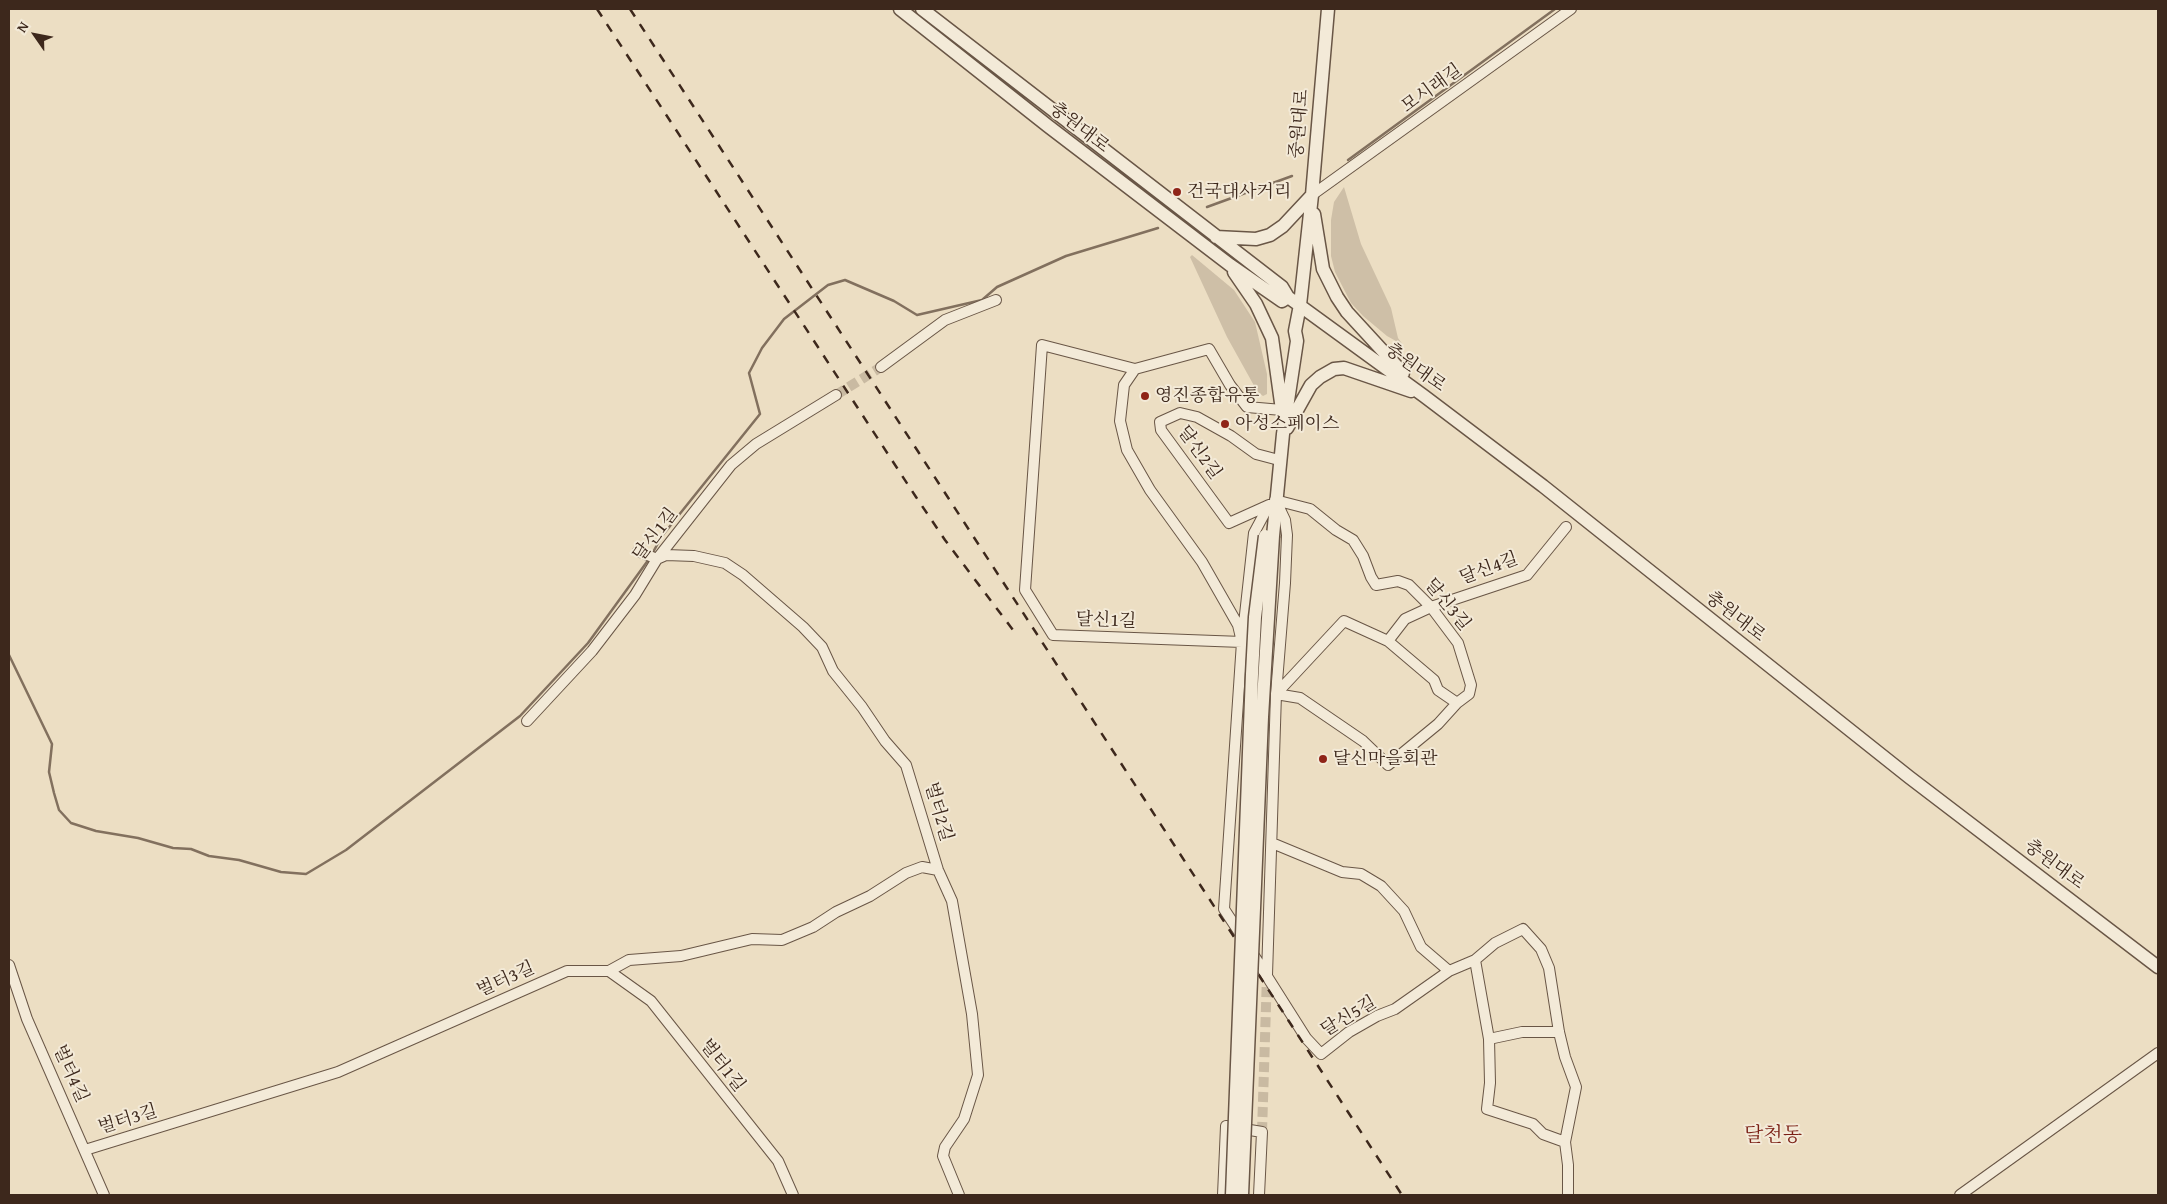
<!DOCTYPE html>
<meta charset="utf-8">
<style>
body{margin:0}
#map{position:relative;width:2167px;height:1204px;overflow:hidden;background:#ecdec3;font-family:"Gentium Book Plus",serif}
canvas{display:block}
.frame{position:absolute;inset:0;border:10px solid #3d281c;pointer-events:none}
.north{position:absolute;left:10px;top:10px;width:50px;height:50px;-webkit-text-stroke:4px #f3ead8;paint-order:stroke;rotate:303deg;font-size:14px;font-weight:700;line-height:20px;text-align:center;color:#3d281c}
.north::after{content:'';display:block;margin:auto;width:18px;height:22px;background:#3d281c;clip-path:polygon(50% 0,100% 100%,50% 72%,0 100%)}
</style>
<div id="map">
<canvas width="2167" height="1204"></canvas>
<div class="frame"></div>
<div class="north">N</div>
</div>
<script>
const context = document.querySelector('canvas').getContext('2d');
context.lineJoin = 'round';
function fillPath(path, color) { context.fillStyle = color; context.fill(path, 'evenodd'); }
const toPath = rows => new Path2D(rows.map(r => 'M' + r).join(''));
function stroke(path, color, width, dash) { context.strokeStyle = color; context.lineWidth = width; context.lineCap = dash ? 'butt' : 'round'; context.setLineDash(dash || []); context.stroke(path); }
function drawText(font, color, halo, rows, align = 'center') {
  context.font = font + ' "Gentium Book Plus","Noto Serif KR",serif'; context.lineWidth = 4; context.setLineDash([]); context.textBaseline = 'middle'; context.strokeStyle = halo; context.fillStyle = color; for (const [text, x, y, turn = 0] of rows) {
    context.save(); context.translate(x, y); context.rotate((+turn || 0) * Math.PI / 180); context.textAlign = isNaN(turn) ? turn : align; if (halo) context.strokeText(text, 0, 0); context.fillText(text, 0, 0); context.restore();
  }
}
fillPath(toPath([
 [1344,187,1361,244,1391,308,1398,338,1403,345,1387,336,1363,316,1351,303,1335,272,1331,256,1331,220,1334,202],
 [1192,255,1234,290,1255,322,1267,374,1267,394,1263,396,1257,391,1227,337,1190,257]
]), '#cebfa7');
stroke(toPath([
 [1348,160,1555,9],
 [1207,207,1292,176],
 [652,554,662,536,760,414,749,373,762,348,784,319,828,285,845,280,894,301,917,315,982,300,997,287,1066,256,1158,228],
 [9,655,52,744,49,772,54,793,59,810,71,823,96,831,138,838,173,848,191,849,209,856,239,860,281,872,306,874,346,850,520,716,588,643,649,559]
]), '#82705e', 2.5);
stroke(toPath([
 [836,395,881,367],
 [1262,1132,1267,975]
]), '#c9baa2', 10, [10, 5]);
const minor = toPath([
 [1312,195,1571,9],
 [881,367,945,320,996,300],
 [1135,369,1042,345,1025,590,1053,635,1242,642,1238,625,1202,562,1150,490,1127,450,1120,421,1124,385,1135,369,1209,349,1230,385,1247,407,1282,410],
 [1275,500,1310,509,1336,530,1353,540,1363,556,1371,577,1376,585,1398,581,1409,585,1431,607,1458,643,1471,685,1469,694,1457,703,1438,724,1388,765,1363,741,1300,698,1276,694],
 [1269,505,1229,523,1161,430,1160,422,1180,413,1197,417,1231,436,1256,454,1275,459],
 [638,551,657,559,666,555,694,556,725,563,743,575,803,627,822,647,833,671,862,707,885,741,906,765,938,870,952,901,972,1014,978,1075,964,1119,945,1147,943,1156,959,1195],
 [1388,641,1405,619,1431,607,1527,575,1566,527],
 [1276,694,1344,621,1388,641,1434,680,1438,690,1457,703],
 [527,721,592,651,635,595,657,559,731,465,756,444,836,395],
 [1272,843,1342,872,1361,874,1381,886,1404,911,1421,947,1449,971,1475,960,1489,1039,1490,1083,1487,1109,1533,1124,1543,1134,1565,1142,1568,1165,1568,1195],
 [1243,938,1224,909,1242,642,1254,533,1269,505],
 [1251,951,1306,1038,1321,1054,1349,1032,1377,1016,1395,1009,1449,971],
 [1475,960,1495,943,1523,929,1541,949,1549,968,1559,1032,1565,1057,1576,1087,1565,1142],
 [9,965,27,1019,104,1195],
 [609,971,651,1001,778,1161,793,1195],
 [1267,975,1276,694,1285,583,1287,535,1285,520,1276,501],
 [1489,1039,1522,1032,1559,1032],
 [85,1150,338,1072,567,971,609,971,629,960,681,956,752,939,782,940,813,927,836,912,870,896,906,873,922,867,938,870],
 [1223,1195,1226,1126,1262,1132,1259,1195],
 [1960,1195,2158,1053]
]);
const tertiary = toPath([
 [900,9,1048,126,1230,265,1282,301,1288,297],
 [922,9,1282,287,1288,297,1424,396,1543,486,1909,777,2158,967],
 [1314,214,1323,269,1337,297,1347,312,1403,373],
 [1216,237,1256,239,1270,235,1283,226,1312,195],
 [1234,272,1256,304,1272,338,1282,410],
 [1287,428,1311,385,1320,377,1334,369,1344,368,1411,391],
 [1273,536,1283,434,1297,341,1295,331,1300,305,1312,195,1328,9]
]);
stroke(minor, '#695646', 12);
stroke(tertiary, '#695646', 15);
stroke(minor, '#f3ead8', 10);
stroke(tertiary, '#f3ead8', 12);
stroke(toPath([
 [597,9,916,497,945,540,1013,630],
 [630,9,1402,1195]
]), '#3d281c', 2.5, [9, 9]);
const tertiaryBridge = toPath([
 [1232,1195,1252,674,1255,617,1265,536],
 [1242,1195,1262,717,1273,536]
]);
stroke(tertiaryBridge, '#695646', 15, []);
stroke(tertiaryBridge, '#f3ead8', 12);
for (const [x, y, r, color] of [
 [1177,192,5,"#8f2418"],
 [1145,396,5,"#8f2418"],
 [1225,424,5,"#8f2418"],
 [1323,759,5,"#8f2418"]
]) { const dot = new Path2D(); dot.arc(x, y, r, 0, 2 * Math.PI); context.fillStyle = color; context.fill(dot); stroke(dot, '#f3ead8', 2); }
drawText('18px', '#3d281c', '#f3ead8', [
 ["모시래길",1432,89,-36],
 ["중원대로",1300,124,-85],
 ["충원대로",1079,128,38],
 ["충원대로",1415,368,36],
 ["달신2길",1199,453,54],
 ["달신1길",656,535,-53],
 ["달신4길",1489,569,-20],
 ["달신3길",1447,605,51],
 ["충원대로",1735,617,38],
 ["달신1길",1106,621,2],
 ["벌터2길",938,812,74],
 ["충원대로",2054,865,37],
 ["벌터3길",506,980,-24],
 ["달신5길",1349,1017,-31],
 ["벌터1길",722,1066,52],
 ["벌터4길",70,1074,66],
 ["벌터3길",128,1120,-17]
]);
drawText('18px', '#3d281c', '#f3ead8', [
 ["건국대사거리",1187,192],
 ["영진종합유통",1155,396],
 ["아성스페이스",1235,424],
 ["달신마을회관",1333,759]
], 'left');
drawText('20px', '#7a1f14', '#f3ead8', [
 ["달천동",1773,1136]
]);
</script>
